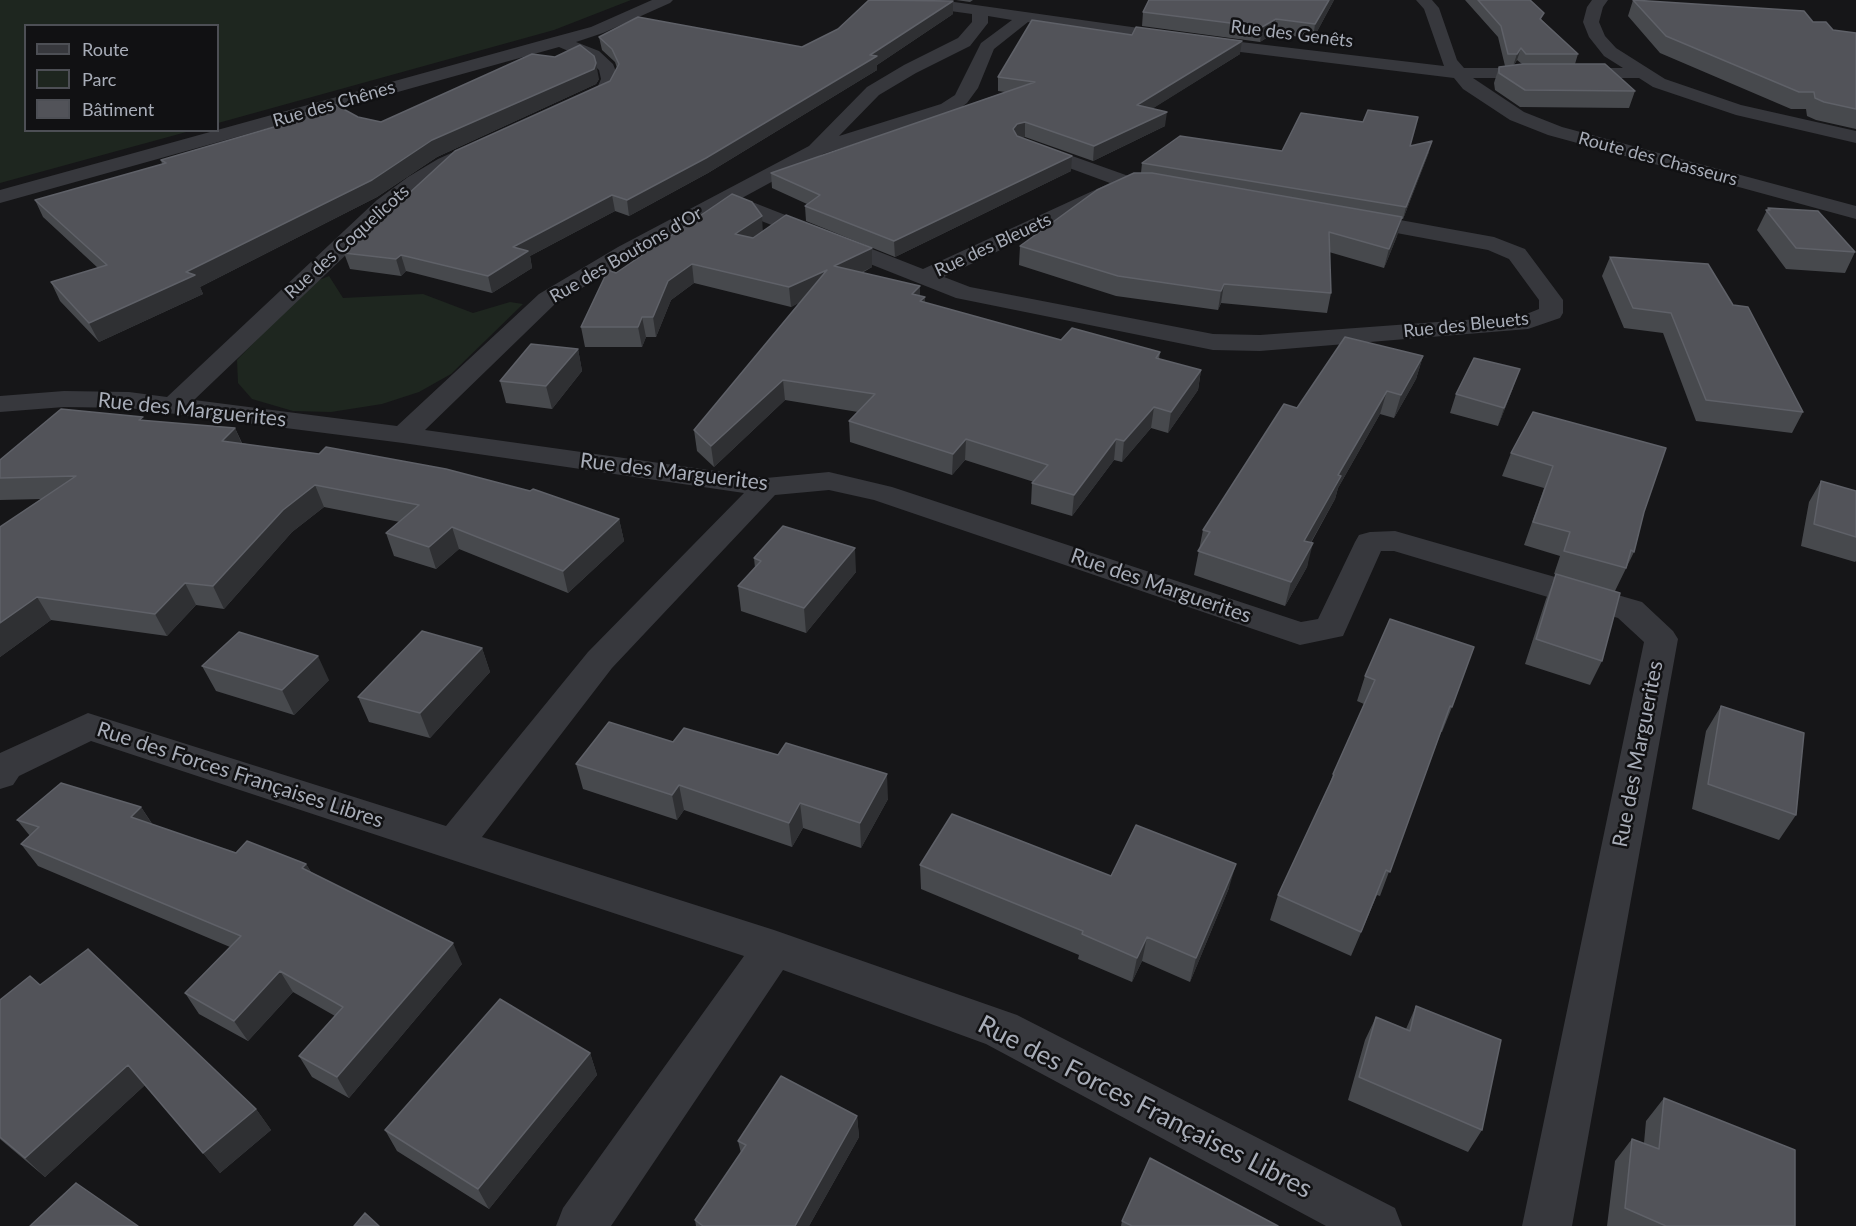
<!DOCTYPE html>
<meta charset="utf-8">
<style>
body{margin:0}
#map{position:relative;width:1856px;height:1226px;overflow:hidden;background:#161618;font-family:Lato,sans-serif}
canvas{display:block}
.legend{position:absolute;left:24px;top:24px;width:195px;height:108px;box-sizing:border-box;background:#111113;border:2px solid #4d4f55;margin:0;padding:8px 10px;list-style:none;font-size:18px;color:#a8adb8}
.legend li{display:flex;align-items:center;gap:12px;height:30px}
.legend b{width:30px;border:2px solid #4d4f55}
</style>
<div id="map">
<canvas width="1856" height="1226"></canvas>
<ul class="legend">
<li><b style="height:8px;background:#37383d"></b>Route</li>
<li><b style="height:16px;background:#1e261f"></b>Parc</li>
<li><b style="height:16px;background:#525359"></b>Bâtiment</li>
</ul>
</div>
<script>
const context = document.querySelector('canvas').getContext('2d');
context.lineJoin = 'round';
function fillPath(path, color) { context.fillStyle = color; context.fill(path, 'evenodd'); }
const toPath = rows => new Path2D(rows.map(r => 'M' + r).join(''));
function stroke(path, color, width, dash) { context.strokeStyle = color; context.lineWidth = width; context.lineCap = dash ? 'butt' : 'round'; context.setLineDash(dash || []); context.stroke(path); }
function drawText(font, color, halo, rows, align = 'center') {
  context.font = font + ' Lato,sans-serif'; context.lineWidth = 5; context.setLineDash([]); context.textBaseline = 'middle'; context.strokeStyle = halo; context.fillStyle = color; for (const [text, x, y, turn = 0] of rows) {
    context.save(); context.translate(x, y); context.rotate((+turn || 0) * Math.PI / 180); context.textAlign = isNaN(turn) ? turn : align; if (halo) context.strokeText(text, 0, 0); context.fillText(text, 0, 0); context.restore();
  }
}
fillPath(toPath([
 [0,0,631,0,554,30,218,123,218,26,26,26,26,130,190,131,0,183],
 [329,276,343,298,423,294,473,313,510,302,523,304,451,374,419,392,382,404,331,412,293,411,252,399,238,383,237,360,312,283]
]), '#1e261f');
fillPath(toPath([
 [652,0,673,0,670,3,603,33,576,42,599,51,613,64,619,79,611,93,580,110,573,112,566,110,564,106,566,102,598,86,601,79,599,70,587,59,559,47,0,203,0,190,554,37,591,27,652,0],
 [899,0,940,0,1224,40,1444,66,1424,9,1416,0,1432,0,1439,8,1457,60,1464,68,1623,68,1604,56,1589,37,1583,22,1587,7,1592,0,1608,0,1603,7,1599,22,1605,36,1616,48,1665,79,1741,105,1856,131,1856,143,1736,115,1653,87,1639,78,1473,78,1524,112,1562,127,1856,206,1856,219,1548,135,1510,120,1463,89,1454,78,1224,50,1028,22,994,49,978,88,967,103,955,112,823,154,742,198,923,269,1110,183,1023,151,1020,147,1023,143,1030,141,1137,179,1140,183,1137,187,1124,188,1121,192,944,277,970,287,1213,334,1260,335,1492,318,1524,315,1539,309,1539,300,1509,259,1488,250,1348,224,1345,219,1348,214,1356,212,1494,237,1525,249,1563,300,1563,313,1560,318,1528,329,1260,351,1213,350,956,298,726,207,634,257,555,304,425,430,766,478,829,472,892,487,1301,622,1318,619,1355,542,1359,535,1370,532,1395,531,1642,602,1673,631,1678,639,1572,1226,1522,1226,1644,642,1618,618,1394,551,1381,551,1343,636,1300,645,874,500,829,490,775,495,612,668,482,837,774,930,1017,1015,1395,1208,1402,1226,1326,1226,986,1044,783,970,611,1226,556,1226,563,1208,744,956,91,741,19,776,13,785,0,789,0,753,88,713,446,826,588,652,744,493,403,443,129,408,64,407,0,412,0,396,64,391,129,392,167,397,377,200,408,177,438,159,469,145,483,145,486,149,483,153,452,167,422,185,393,210,194,400,397,426,539,294,618,247,809,146,867,87,904,65,958,38,972,22,972,14,907,5,899,0],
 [988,16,1012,20,981,43,955,95,941,104,839,136,879,95,916,73,970,46,988,23,988,16]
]), '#37383d');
fillPath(toPath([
 [956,0,973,0,970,2],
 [1149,0,1334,0,1313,39,1274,33,1260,42,1142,26,1143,12],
 [1465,0,1530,0,1542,20,1578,54,1575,64,1635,91,1629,108,1520,107,1495,90,1494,83,1499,67,1510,66,1505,66,1498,37],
 [1517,60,1522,64,1514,65],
 [1633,0,1813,22,1833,30,1856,33,1856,129,1816,120,1807,116,1806,109,1791,109,1660,53,1628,16],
 [953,14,877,65,877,70,708,173,629,216,615,211,530,256,532,268,492,293,406,271,401,276,350,269,344,253,610,81,617,68,615,62,602,50,599,37,802,47],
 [1240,54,1153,108,1165,126,1093,161,1025,137,1021,138,1071,171,895,257,806,221,805,206,807,204,772,188,771,173,1005,92,998,91,998,77],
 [599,79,596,84,437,157,377,197,200,287,203,294,99,342,60,301,51,282,98,268,43,217,35,200,162,164,161,160,288,123,286,118,358,117,381,122],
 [1410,146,1429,152,1403,219,1401,219,1397,236,1384,268,1329,252,1331,293,1327,313,1221,303,1218,310,1116,296,1019,265,1020,246,1141,173,1142,163,1282,151],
 [1768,208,1855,252,1845,273,1786,269,1757,230],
 [763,232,872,248,872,267,862,273,920,296,925,303,1061,340,1160,352,1159,359,1201,370,1198,390,1168,433,1151,428,1122,462,1114,460,1072,516,1031,504,1032,483,1034,482,965,460,952,475,850,442,849,421,858,412,785,400,714,467,697,451,694,430,800,302,791,307,694,283,671,300,656,337,646,337,642,347,585,347,581,327,616,273],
 [1610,257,1733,305,1803,412,1792,433,1696,421,1663,333,1624,328,1602,276],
 [578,349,582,371,552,409,506,403,500,381],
 [1423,356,1416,379,1394,418,1380,414,1338,488,1335,499,1311,543,1307,567,1285,606,1194,575,1203,530,1297,408],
 [1513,388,1498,426,1450,413,1456,394],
 [1533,412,1644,512,1634,552,1615,591,1602,661,1590,685,1525,664,1546,599,1556,575,1554,574,1560,556,1524,545,1544,488,1502,476,1511,453],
 [144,421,235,428,242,443,619,519,624,541,568,593,459,549,436,569,394,556,386,533,400,522,324,507,292,532,224,609,196,605,167,636,51,620,0,657,0,527,41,499,0,500,0,460],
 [1821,481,1856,491,1856,561,1855,562,1801,546,1809,502],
 [754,558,856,572,806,633,741,611,738,586,755,568],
 [482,648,490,672,430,738,369,722,358,697],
 [202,666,329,680,294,715,216,691],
 [1365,676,1452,707,1442,732,1441,732,1380,896,1377,895,1351,956,1270,920,1278,895,1328,789,1333,774,1364,704,1357,701],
 [1721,706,1796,815,1779,840,1692,809,1706,731],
 [673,742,888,799,861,848,803,828,792,847,684,810,677,820,583,789,576,764],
 [141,807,153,825,236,853,306,864,311,872,462,964,349,1098,312,1077,299,1056,335,1016,293,992,248,1041,199,1014,185,993,230,947,38,866,21,844,30,836,17,820],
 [920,865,1111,876,1229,888,1190,982,1142,961,1132,982,1078,959,1079,955,921,889],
 [40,985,256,1109,271,1130,220,1173,145,1085,45,1177,0,1139,0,1000],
 [1416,1006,1482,1130,1468,1152,1348,1100,1365,1040,1376,1017,1406,1029],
 [590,1053,597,1075,489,1209,397,1151,385,1130],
 [1664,1098,1795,1226,1607,1226,1615,1161,1632,1139,1644,1143,1646,1121],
 [857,1116,859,1137,809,1226,696,1226,695,1220,741,1153,738,1141],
 [1122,1221,1278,1226,1121,1226]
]), '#47494d');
fillPath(toPath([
 [1329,0,1334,0,1313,39,1315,24],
 [953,1,953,14,877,65,877,70,708,173,629,216,627,200,870,55],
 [1276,19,1274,33,1260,42,1262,27],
 [1242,41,1240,54,1136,119,1137,105],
 [1521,48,1517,60,1513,66,1517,54],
 [596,63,599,79,596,84,437,157,377,197,200,287,203,294,99,342,89,323,432,140],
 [1167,112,1165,126,1093,161,1094,146],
 [1025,122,1025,137,1016,139,1013,129,1017,124],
 [1432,141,1429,152,1403,219,1406,207],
 [1072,156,1071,171,895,257,894,241],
 [612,195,615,211,530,256,532,268,492,293,488,276,513,247],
 [762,216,763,234,737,253,735,234],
 [1402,217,1397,236,1384,268,1389,249],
 [872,248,872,267,835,285,834,266],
 [401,255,406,271,401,276,396,259],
 [692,264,694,283,671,300,656,337,653,317,668,281],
 [827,270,828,289,791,307,789,287],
 [1224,284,1221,303,1218,310,1221,291],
 [920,286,920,301,925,297,925,317,912,294],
 [642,317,646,337,642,347,638,327],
 [578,349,582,371,552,409,546,386],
 [1423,356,1416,379,1394,418,1401,395],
 [1520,369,1513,388,1498,426,1504,408],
 [1201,370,1198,390,1168,433,1171,412],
 [783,380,785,400,714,467,711,446],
 [1387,391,1380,414,1338,488,1335,499,1298,565,1304,541,1338,475],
 [1154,407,1151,428,1122,462,1124,441],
 [235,428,244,449,222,441],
 [966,439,965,460,952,475,953,454],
 [1116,439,1114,460,1072,516,1074,495],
 [315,485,324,507,292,532,224,609,213,586,283,510],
 [619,519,624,541,568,593,563,571],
 [452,527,459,549,436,569,429,547],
 [1313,543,1307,567,1285,606,1291,582],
 [855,548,856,572,806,633,804,608],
 [185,583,196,605,167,636,155,614],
 [37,597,51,620,0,657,0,623],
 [482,648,490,672,430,738,420,713],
 [318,656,329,680,294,715,282,690],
 [887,774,888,799,861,848,860,823],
 [679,785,684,810,677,820,672,795],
 [800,803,803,828,792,847,789,823],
 [141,807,155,829,131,817],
 [306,864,318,885,302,868],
 [1236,864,1229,888,1190,982,1196,958],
 [1147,937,1142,961,1132,982,1137,958],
 [453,943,462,964,349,1098,337,1077],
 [280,971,293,992,248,1041,234,1021],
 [590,1053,597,1075,489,1209,478,1189],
 [128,1065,145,1085,45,1177,25,1158],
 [256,1109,271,1130,220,1173,203,1153],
 [857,1116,859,1137,809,1226,795,1226]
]), '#2f3033');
const building = toPath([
 [869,0,953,1,870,55,877,56,706,158,627,200,612,195,513,247,528,251,488,276,401,255,396,259,344,253,455,151,610,81,619,64,612,49,599,37,638,17,802,47,838,29,869,0],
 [1149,0,1329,0,1315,24,1276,19,1262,27,1143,12,1149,0],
 [1478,0,1530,0,1544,13,1540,19,1578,54,1526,54,1521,48,1517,54,1508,54,1501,26,1478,0],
 [1633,0,1804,11,1813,22,1826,22,1833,30,1856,33,1856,109,1824,102,1815,98,1814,92,1799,92,1666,36,1633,0],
 [1032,20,1132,35,1136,27,1242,41,1137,105,1167,112,1094,146,1025,122,1017,124,1013,129,1017,136,1072,156,894,241,805,206,820,195,771,173,1035,82,998,77,1032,20],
 [580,45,594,56,596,63,594,69,432,140,372,180,186,272,195,275,89,323,51,282,107,265,35,200,166,163,161,160,291,122,286,118,336,105,358,117,381,122,532,54,555,57,580,45],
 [1523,64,1605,64,1635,91,1525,90,1499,73,1499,67,1523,64],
 [1368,110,1418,117,1410,146,1432,141,1406,207,1142,163,1180,136,1282,151,1301,113,1363,122,1368,110],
 [1134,173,1152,173,1402,217,1389,249,1329,232,1331,293,1224,284,1221,291,1118,276,1020,246,1097,190,1134,173],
 [732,194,752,202,762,216,735,234,753,238,786,215,872,248,834,266,920,286,912,294,925,297,920,301,1061,340,1072,328,1160,352,1156,358,1201,370,1171,412,1154,407,1124,441,1116,439,1074,495,1032,483,1048,465,966,439,953,454,849,421,875,394,783,380,711,446,694,430,827,270,789,287,692,264,668,281,653,317,642,317,638,327,581,327,608,270,616,273,732,194],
 [1768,208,1818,211,1855,252,1796,248,1766,210,1770,210,1768,208],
 [1610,257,1708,264,1733,305,1748,307,1803,412,1706,400,1671,313,1633,308,1610,257],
 [1345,337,1423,356,1401,395,1387,391,1338,475,1341,476,1304,541,1313,543,1291,582,1198,551,1210,532,1203,530,1284,404,1297,408,1345,337],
 [531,344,578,349,546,386,500,381,531,344],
 [1474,358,1520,369,1504,408,1456,394,1474,358],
 [61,409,143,417,139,420,235,428,222,441,319,454,326,447,446,469,530,491,533,489,619,519,563,571,452,527,429,547,386,533,419,505,315,485,283,510,213,586,185,583,155,614,37,597,0,623,0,527,76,476,0,478,0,460,61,409],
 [1533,412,1666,448,1644,512,1634,552,1631,550,1626,568,1564,551,1570,532,1533,522,1553,466,1511,453,1533,412],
 [1821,481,1856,491,1856,537,1814,524,1821,481],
 [783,526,855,548,804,608,738,586,761,561,754,558,783,526],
 [1556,574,1620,593,1602,661,1536,639,1556,574],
 [1390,619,1474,647,1452,707,1450,706,1390,872,1386,870,1361,932,1278,895,1334,775,1333,774,1375,680,1365,676,1390,619],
 [422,631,482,648,420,713,358,697,422,631],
 [239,632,318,656,282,690,202,666,239,632],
 [1721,706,1804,733,1796,815,1708,784,1721,706],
 [609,722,673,742,684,728,778,755,786,743,887,774,860,823,800,803,789,823,679,785,672,795,576,764,609,722],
 [61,783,141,807,131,817,236,853,247,841,306,864,302,868,453,943,337,1077,299,1056,343,1007,280,971,234,1021,185,993,241,936,21,844,39,827,17,820,61,783],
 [952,814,1111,876,1136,825,1236,864,1196,958,1147,937,1137,958,1082,934,1083,931,920,865,952,814],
 [88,949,256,1109,203,1153,128,1065,25,1158,0,1137,0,1000,30,976,40,985,88,949],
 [500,999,590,1053,478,1189,385,1130,500,999],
 [1416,1006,1501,1040,1482,1130,1359,1077,1376,1017,1410,1031,1416,1006],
 [781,1076,857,1116,795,1226,703,1226,695,1220,746,1145,738,1141,781,1076],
 [1664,1098,1795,1150,1795,1226,1666,1226,1625,1208,1632,1139,1659,1149,1664,1098],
 [1150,1158,1278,1226,1132,1226,1122,1221,1150,1158],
 [76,1183,138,1226,30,1226,76,1183],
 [365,1213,379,1226,354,1226,365,1213]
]);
fillPath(building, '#525359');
stroke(building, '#5f6168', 1.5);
drawText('18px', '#a8adb8', '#111113', [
 ["Rue des Genêts",1292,34,7],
 ["Rue des Chênes",334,104,-16],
 ["Route des Chasseurs",1658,159,15],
 ["Rue des Coquelicots",347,242,-42],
 ["Rue des Bleuets",993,245,-25],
 ["Rue des Boutons d'Or",626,255,-30],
 ["Rue des Bleuets",1466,325,-6]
]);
drawText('21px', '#a8adb8', '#111113', [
 ["Rue des Marguerites",192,410,6],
 ["Rue des Marguerites",674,472,7],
 ["Rue des Marguerites",1161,586,19],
 ["Rue des Marguerites",1638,754,-79],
 ["Rue des Forces Françaises Libres",240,775,18]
]);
drawText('26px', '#a8adb8', '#111113', [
 ["Rue des Forces Françaises Libres",1145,1107,27]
]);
</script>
